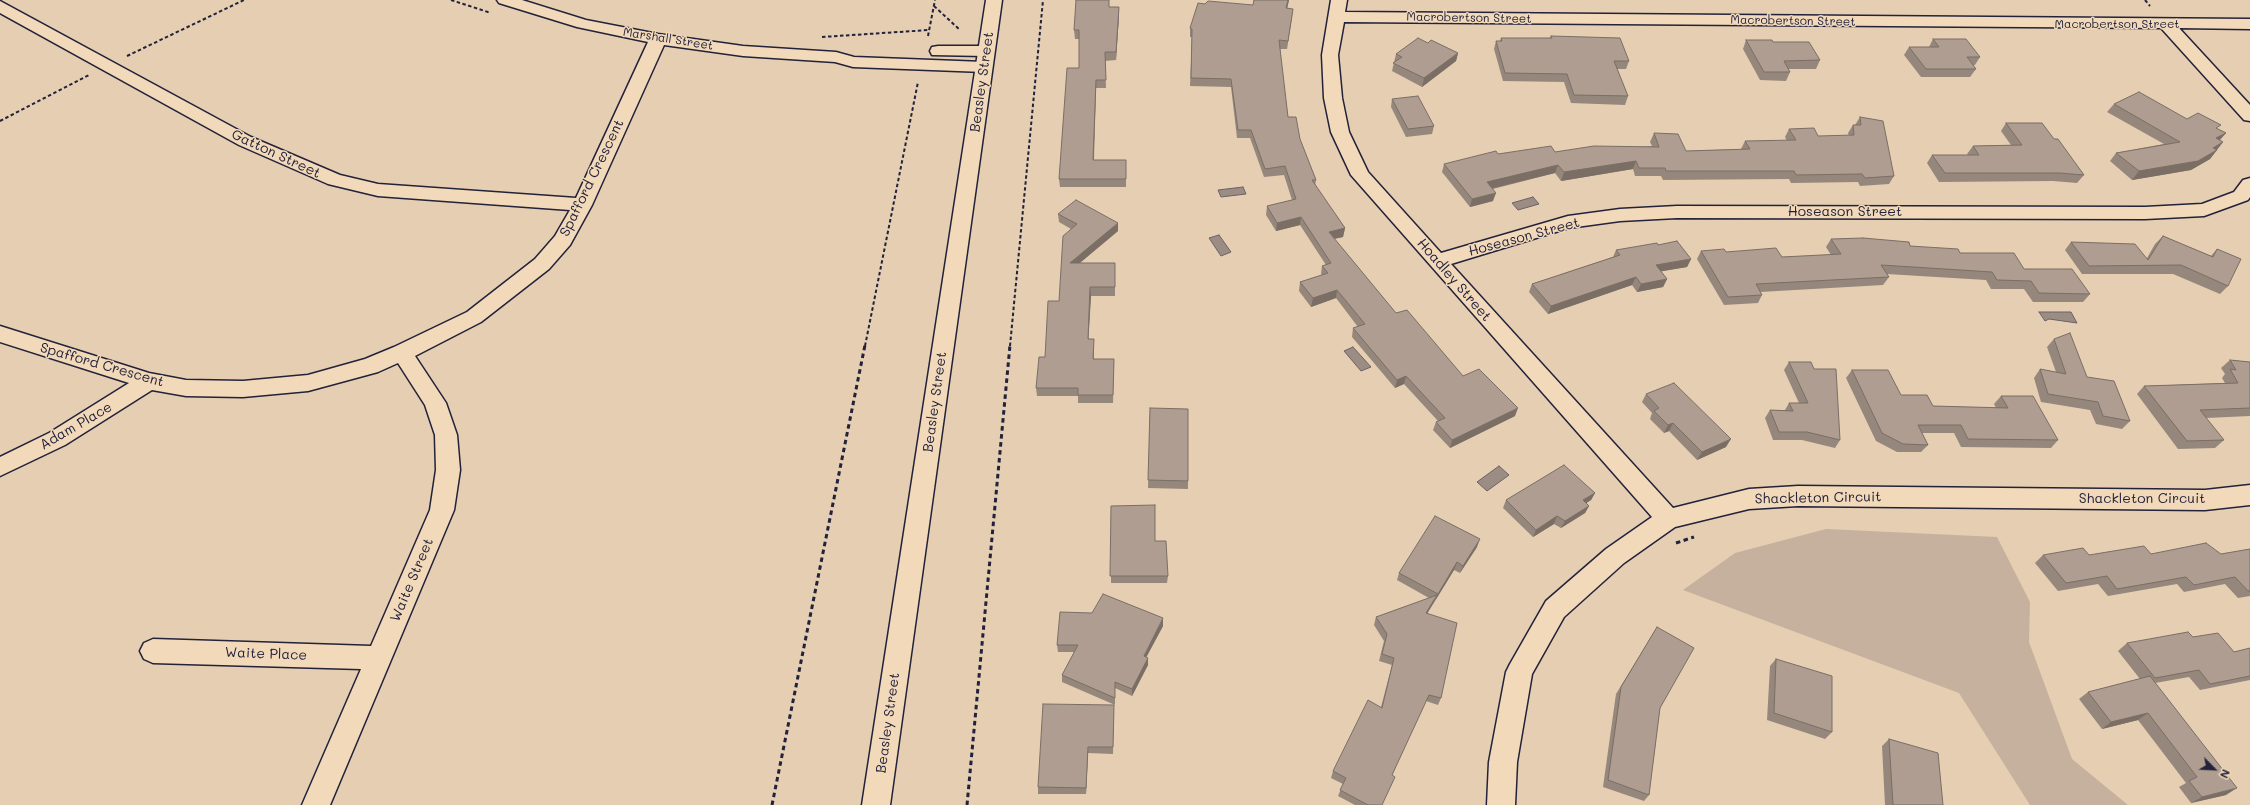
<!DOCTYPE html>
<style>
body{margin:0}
#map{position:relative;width:2250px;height:805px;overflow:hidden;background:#e5ceb2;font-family:Mali,sans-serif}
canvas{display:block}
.north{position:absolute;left:2194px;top:749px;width:40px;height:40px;-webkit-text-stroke:3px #f2d9b9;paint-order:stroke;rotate:114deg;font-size:11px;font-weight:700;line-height:16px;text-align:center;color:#22223b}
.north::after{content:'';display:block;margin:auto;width:14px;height:18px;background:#22223b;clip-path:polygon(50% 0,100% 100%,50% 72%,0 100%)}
</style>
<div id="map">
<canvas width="2250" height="805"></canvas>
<div class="north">N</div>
</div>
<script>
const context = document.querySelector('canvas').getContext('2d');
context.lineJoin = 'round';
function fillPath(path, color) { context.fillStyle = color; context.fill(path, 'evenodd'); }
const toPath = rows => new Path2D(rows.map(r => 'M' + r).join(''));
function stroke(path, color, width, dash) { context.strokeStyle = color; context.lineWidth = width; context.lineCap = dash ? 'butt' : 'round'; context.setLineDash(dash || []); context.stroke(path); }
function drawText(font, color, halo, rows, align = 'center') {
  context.font = font + ' Mali,sans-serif'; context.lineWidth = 3; context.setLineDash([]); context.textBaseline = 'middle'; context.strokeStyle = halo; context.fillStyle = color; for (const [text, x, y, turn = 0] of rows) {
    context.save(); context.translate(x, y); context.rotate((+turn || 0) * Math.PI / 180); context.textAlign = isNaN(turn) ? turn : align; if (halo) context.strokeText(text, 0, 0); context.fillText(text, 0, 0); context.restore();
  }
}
fillPath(toPath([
 [1826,529,1997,537,2030,602,2029,642,2072,759,2128,805,2030,805,1959,693,1683,590,1735,553]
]), '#c5b19e');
const water = toPath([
 [1243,187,1246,194,1221,197,1218,190,1243,187],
 [1533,197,1539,204,1518,210,1512,203,1533,197],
 [1219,235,1231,252,1221,256,1209,238,1219,235],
 [2039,312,2071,312,2077,323,2049,319,2045,321,2039,312],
 [1353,347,1371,367,1361,371,1344,351,1353,347],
 [1499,466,1509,475,1487,491,1477,482,1499,466]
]);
fillPath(water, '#9b8c84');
stroke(water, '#6b6267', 1);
const minor = toPath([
 [497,0,522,0,586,20,658,34,743,46,836,52,854,57,984,62,990,63,992,67,990,71,984,72,853,67,835,62,743,56,664,45,592,205,570,245,549,269,481,322,415,356,446,403,457,435,460,470,454,510,330,805,302,805,361,669,153,663,144,659,140,651,144,643,153,639,371,646,430,510,436,470,435,435,425,405,398,363,378,372,308,391,243,397,186,396,152,390,65,445,0,476,0,457,49,433,129,383,0,342,0,326,149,373,186,380,243,381,308,375,365,359,394,347,467,312,535,259,555,236,570,210,378,196,328,184,239,145,0,13,0,1,251,137,340,175,378,184,576,198,648,42,577,27,499,3,497,0],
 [1331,0,1347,0,1345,12,2250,19,2250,29,2179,28,2250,105,2250,121,2244,120,2161,28,1344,22,1338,55,1342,98,1349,132,1368,172,1441,253,1568,216,1620,209,1677,206,2145,207,2202,204,2234,192,2243,180,2250,178,2250,197,2248,200,2204,216,2145,219,1677,218,1620,221,1569,228,1451,264,1673,508,1749,489,1798,486,2205,490,2250,485,2250,505,2205,510,1798,506,1749,509,1675,527,1624,563,1564,617,1532,674,1517,762,1515,805,1487,805,1489,762,1506,672,1510,664,1546,601,1606,549,1652,517,1351,175,1331,132,1324,98,1322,55,1331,0],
 [938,46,986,46,992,47,994,51,992,55,986,56,932,55,930,51,932,47,938,46]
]);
const secondary = toPath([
 [986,0,1002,0,890,805,862,805,986,0]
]);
stroke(minor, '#22223b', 3);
stroke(secondary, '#22223b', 3);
stroke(toPath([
 [451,0,491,13],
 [2145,0,2150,6],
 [934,6,960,30],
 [928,36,935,0],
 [822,37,929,30],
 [127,56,244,0],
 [0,121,89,75],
 [865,346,918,82],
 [1010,346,1043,0]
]), '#22223b', 2, [3.5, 2.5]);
stroke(toPath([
 [1676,543,1694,537],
 [772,805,865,345],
 [967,805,1010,345]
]), '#22223b', 3, [4.5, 3.5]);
fillPath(minor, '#f2d9b9');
fillPath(secondary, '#f2d9b9');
fillPath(toPath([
 [1289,0,1287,9,1293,9,1287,49,1280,49,1288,117,1300,139,1316,180,1315,186,1345,228,1343,237,1334,239,1396,313,1463,376,1515,416,1450,448,1433,430,1436,422,1438,421,1404,384,1395,388,1352,337,1353,328,1358,327,1336,298,1311,307,1299,291,1300,282,1322,275,1321,274,1322,266,1326,265,1300,225,1276,231,1266,215,1267,206,1292,200,1284,175,1264,177,1250,138,1237,138,1231,87,1190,86,1192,37,1190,37,1190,28,1205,4,1253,5],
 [1109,7,1119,15,1116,60,1105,61,1106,88,1096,88,1094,160,1126,160,1126,187,1060,187,1059,179,1079,68,1079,39,1075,39,1074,30],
 [1551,36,1629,61,1626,69,1617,69,1628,96,1625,105,1571,103,1564,82,1503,81,1494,49,1496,41,1500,41,1501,38,1550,38],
 [1933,39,1980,57,1975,65,1973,65,1976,69,1970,77,1921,77,1904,55,1909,47,1929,47],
 [1746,40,1773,42,1820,60,1816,69,1788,69,1790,72,1786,81,1760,80,1743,49],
 [1428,43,1458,53,1456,61,1422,87,1392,71,1396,54],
 [1392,99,1434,126,1432,134,1406,137,1391,107],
 [2114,104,2187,119,2218,129,2226,133,2219,140,2223,142,2210,159,2191,170,2132,180,2110,161,2116,153,2164,144,2107,112],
 [1860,117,1894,176,1889,184,1860,186,1858,182,1791,183,1789,179,1663,180,1661,176,1635,176,1633,169,1561,181,1555,173,1493,189,1493,201,1470,207,1442,172,1444,164,1498,154,1555,152,1652,146,1650,142,1654,133,1686,151,1741,149,1745,141,1787,141,1785,137,1789,129,1818,136,1849,136,1848,133,1853,125,1855,125],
 [2006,123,2054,139,2084,175,2077,183,2053,181,1939,182,1927,163,1932,155,1968,155,1967,154,1973,146,2011,145,2001,131],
 [1058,214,1118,231,1080,263,1115,263,1115,296,1091,296,1088,339,1094,347,1094,359,1114,359,1113,403,1078,403,1078,396,1037,396,1036,388,1045,357,1059,301,1071,229,1059,222],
 [2163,236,2211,256,2217,249,2228,286,2220,294,2173,274,2082,274,2065,250,2071,242,2147,258,2155,244],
 [1831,239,1910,246,1960,253,2024,269,2090,294,2083,302,2033,302,2024,289,1991,289,1986,280,1887,274,1889,277,1883,285,1760,292,1762,295,1758,303,1724,305,1697,259,1701,251,1726,252,1782,257,1831,255,1826,247],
 [1658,245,1691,259,1687,267,1661,271,1667,279,1663,287,1637,292,1632,285,1548,314,1529,292,1532,284,1613,257,1616,250],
 [2054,339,2087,377,2130,421,2122,429,2096,424,2090,410,2041,402,2034,378,2040,369,2056,372,2047,347],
 [2230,360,2250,362,2250,416,2206,418,2224,440,2215,448,2178,449,2137,394,2144,386,2225,383,2222,378,2225,374,2221,368],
 [1789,362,1840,440,1835,448,1802,440,1773,440,1765,418,1770,410,1785,410,1789,403,1799,403,1784,370],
 [1852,370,1901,395,1933,406,1996,408,1994,404,2001,396,2058,440,2051,448,1961,447,1954,433,1922,433,1928,445,1921,452,1897,452,1876,441,1846,378],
 [1646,394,1726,447,1697,460,1669,431,1664,433,1650,419,1652,413,1642,402],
 [1150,408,1188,481,1188,489,1148,488],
 [1595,493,1591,500,1586,503,1589,506,1585,513,1561,528,1554,524,1533,537,1503,508,1506,500],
 [1111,506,1155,541,1168,576,1167,583,1111,583],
 [1477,547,1460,573,1454,570,1427,614,1441,698,1438,705,1426,701,1392,775,1382,805,1355,805,1338,796,1343,784,1331,778,1333,771,1381,707,1392,665,1379,661,1384,641,1374,625,1376,617,1429,598,1397,580,1399,573],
 [2250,549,2250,596,2238,598,2225,584,2184,592,2177,584,2108,596,2098,584,2058,591,2035,563,2043,555,2089,555,2151,554,2221,554],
 [1163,626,1146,658,1148,658,1148,665,1132,696,1115,688,1115,705,1062,682,1062,675,1074,652,1058,652,1057,645],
 [1657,627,1660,708,1649,795,1644,801,1603,787,1616,694],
 [2193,637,2234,652,2250,648,2250,680,2200,690,2189,677,2155,683,2226,795,2191,803,2179,787,2186,783,2138,720,2102,729,2079,699,2088,692,2140,679,2118,651,2127,643],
 [1776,659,1832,732,1825,739,1767,720,1770,666],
 [1114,705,1113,754,1088,753,1086,794,1038,794,1038,787],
 [1889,739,1943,805,1885,805,1882,746]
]), '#96877c');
fillPath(toPath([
 [1288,0,1289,0,1285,17,1286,8],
 [1119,7,1119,15,1116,60,1116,52],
 [1293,9,1292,17,1287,49,1288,41],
 [1458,53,1456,61,1422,87,1424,78],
 [1096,80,1096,88,1093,168,1093,160],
 [2226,133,2219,141,2216,138],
 [2223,142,2216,151,2213,148],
 [2217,150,2210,159,2191,170,2132,180,2139,171],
 [1636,161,1633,169,1561,181,1564,172],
 [1558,165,1555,173,1485,190,1487,182],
 [1496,193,1493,201,1470,207,1472,199],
 [1301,217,1300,225,1276,231,1277,223],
 [1118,223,1118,231,1070,271,1070,263],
 [1345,228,1343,237,1328,240,1329,232],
 [1691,259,1687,267,1652,273,1656,265],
 [1636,277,1632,285,1548,314,1551,306],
 [1667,279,1663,287,1637,292,1641,284],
 [1090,287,1091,296,1088,347,1088,339],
 [1337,290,1336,298,1311,307,1313,298],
 [1406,376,1404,384,1395,388,1397,380],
 [1518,408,1515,416,1450,448,1452,440],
 [1673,423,1669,431,1664,433,1668,425],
 [1731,439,1726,447,1697,460,1702,452],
 [1595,493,1591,500,1579,508,1583,500],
 [1589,506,1585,513,1561,528,1565,521],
 [1557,516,1554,524,1533,537,1536,530],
 [1480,539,1477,547,1460,573,1463,566],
 [1457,562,1454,570,1435,601,1438,594],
 [1437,595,1434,602,1423,620,1426,613],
 [1163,618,1163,626,1143,663,1144,656],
 [1148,658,1148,665,1132,696,1132,689],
 [2148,713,2138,720,2102,729,2111,722],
 [1088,747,1088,753,1086,794,1086,788],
 [2237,788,2226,795,2191,803,2202,797]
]), '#7a6e65');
const building = toPath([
 [1076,0,1109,0,1109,7,1119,7,1116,52,1105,52,1106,80,1096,80,1093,160,1126,160,1126,179,1059,179,1067,68,1079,68,1079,30,1074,30,1076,0],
 [1254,0,1288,0,1286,8,1293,9,1288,41,1279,40,1288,117,1296,117,1300,139,1316,180,1312,180,1345,228,1329,232,1396,313,1407,310,1463,376,1479,369,1518,408,1452,440,1436,422,1445,418,1406,376,1397,380,1353,328,1365,324,1337,290,1313,298,1300,282,1328,273,1322,266,1331,263,1301,217,1277,223,1267,206,1296,199,1285,166,1265,169,1251,130,1238,130,1231,79,1191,78,1192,29,1190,28,1198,3,1205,4,1208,1,1253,5,1254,0],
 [1551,36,1620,38,1629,61,1614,61,1628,96,1574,95,1567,74,1505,73,1496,41,1502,41,1501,38,1552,38,1551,36],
 [1418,38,1428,43,1431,40,1458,53,1424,78,1393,63,1402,57,1396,54,1418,38],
 [1933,39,1966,39,1980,57,1967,57,1976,69,1926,69,1909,47,1939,47,1933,39],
 [1746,40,1772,40,1773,42,1809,42,1820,60,1784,61,1790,72,1764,72,1746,40],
 [2139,92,2187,119,2198,113,2221,125,2216,128,2226,133,2216,138,2223,142,2213,148,2217,150,2198,161,2139,171,2116,153,2180,142,2114,104,2139,92],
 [1418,96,1434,126,1408,129,1392,99,1418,96],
 [1860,117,1883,121,1894,176,1865,178,1862,174,1796,175,1794,171,1666,171,1665,168,1639,168,1636,161,1564,172,1558,165,1487,182,1496,193,1472,199,1444,164,1496,151,1498,154,1551,146,1555,152,1594,146,1659,147,1654,133,1678,134,1686,151,1750,149,1745,141,1796,140,1789,129,1814,128,1818,136,1854,135,1853,125,1861,125,1860,117],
 [2006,123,2042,123,2054,139,2058,139,2084,175,2059,173,1945,173,1932,155,1979,155,1973,146,2022,145,2006,123],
 [1076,200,1118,223,1070,263,1115,263,1115,287,1090,287,1088,339,1094,339,1093,359,1114,359,1113,395,1078,395,1078,388,1036,388,1039,357,1045,357,1048,301,1059,301,1063,236,1077,224,1058,214,1076,200],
 [2163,236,2213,257,2217,249,2241,259,2228,286,2181,265,2089,266,2071,242,2135,244,2148,260,2163,236],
 [1863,238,1909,242,1910,246,1958,249,1960,253,2014,253,2024,269,2072,269,2090,294,2039,293,2031,281,1997,280,1992,272,1881,265,1889,277,1756,284,1762,295,1728,297,1701,251,1724,249,1726,252,1776,248,1782,257,1841,254,1831,239,1863,238],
 [1677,241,1691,259,1656,265,1667,279,1641,284,1636,277,1551,306,1532,284,1620,255,1616,250,1657,243,1658,245,1677,241],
 [2070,333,2087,377,2114,381,2130,421,2103,416,2098,402,2048,394,2040,369,2066,374,2054,339,2070,333],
 [2230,360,2250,362,2250,408,2200,410,2224,440,2187,441,2144,386,2238,383,2230,369,2236,370,2230,360],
 [1789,362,1811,362,1814,369,1836,369,1840,440,1807,432,1779,432,1770,410,1793,411,1789,403,1808,403,1789,362],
 [1852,370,1888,370,1901,395,1927,395,1933,406,2008,408,2001,396,2033,396,2058,440,1968,439,1961,425,1918,425,1928,445,1903,444,1882,433,1852,370],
 [1674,383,1731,439,1702,452,1673,423,1668,425,1654,411,1659,408,1646,394,1674,383],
 [1150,408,1188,409,1188,481,1148,480,1150,408],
 [1564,465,1595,493,1583,500,1589,506,1565,521,1557,516,1536,530,1506,500,1564,465],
 [1155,505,1155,541,1166,541,1168,576,1110,576,1111,506,1155,505],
 [1435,516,1480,539,1463,566,1457,562,1438,594,1399,573,1435,516],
 [2206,543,2221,554,2250,549,2250,591,2248,591,2235,577,2194,585,2186,577,2117,589,2107,576,2066,583,2043,555,2083,548,2089,555,2144,546,2151,554,2206,543],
 [1103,594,1163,618,1144,656,1148,658,1132,689,1115,682,1115,698,1062,675,1078,645,1057,645,1060,612,1092,613,1103,594],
 [1437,595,1426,613,1457,623,1441,698,1429,695,1392,775,1395,777,1382,805,1368,805,1340,790,1346,778,1333,771,1368,700,1382,708,1394,658,1382,654,1387,634,1376,617,1437,595],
 [1657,627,1694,648,1660,708,1649,795,1608,780,1621,687,1657,627],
 [2188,632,2193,637,2218,633,2234,652,2250,648,2250,676,2210,684,2199,670,2155,678,2127,643,2188,632],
 [1776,659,1832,676,1832,732,1774,713,1776,659],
 [2150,676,2237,788,2202,797,2189,781,2197,777,2148,713,2111,722,2088,692,2150,676],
 [1043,704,1114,705,1113,747,1088,747,1086,788,1038,787,1043,704],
 [1889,739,1938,753,1943,805,1893,805,1889,739]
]);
fillPath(building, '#ae9d90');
stroke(building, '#7a6e65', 1);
drawText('12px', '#22223b', '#f2d9b9', [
 ["Macrobertson Street",1469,18,1],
 ["Macrobertson Street",1793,21,1],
 ["Macrobertson Street",2117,24],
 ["Marshall Street",668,39,9]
]);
drawText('14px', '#22223b', '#f2d9b9', [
 ["Beasley Street",982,82,-82],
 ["Gatton Street",276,154,25],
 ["Spafford Crescent",592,178,-64],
 ["Hoseason Street",1845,212],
 ["Hoseason Street",1524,237,-15],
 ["Hoadley Street",1454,280,49],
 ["Spafford Crescent",102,365,16],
 ["Beasley Street",935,402,-82],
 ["Adam Place",76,426,-30],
 ["Shackleton Circuit",1818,498,-1],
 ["Shackleton Circuit",2142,499],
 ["Waite Street",412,580,-67],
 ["Waite Place",266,654,2],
 ["Beasley Street",888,723,-82]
]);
</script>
